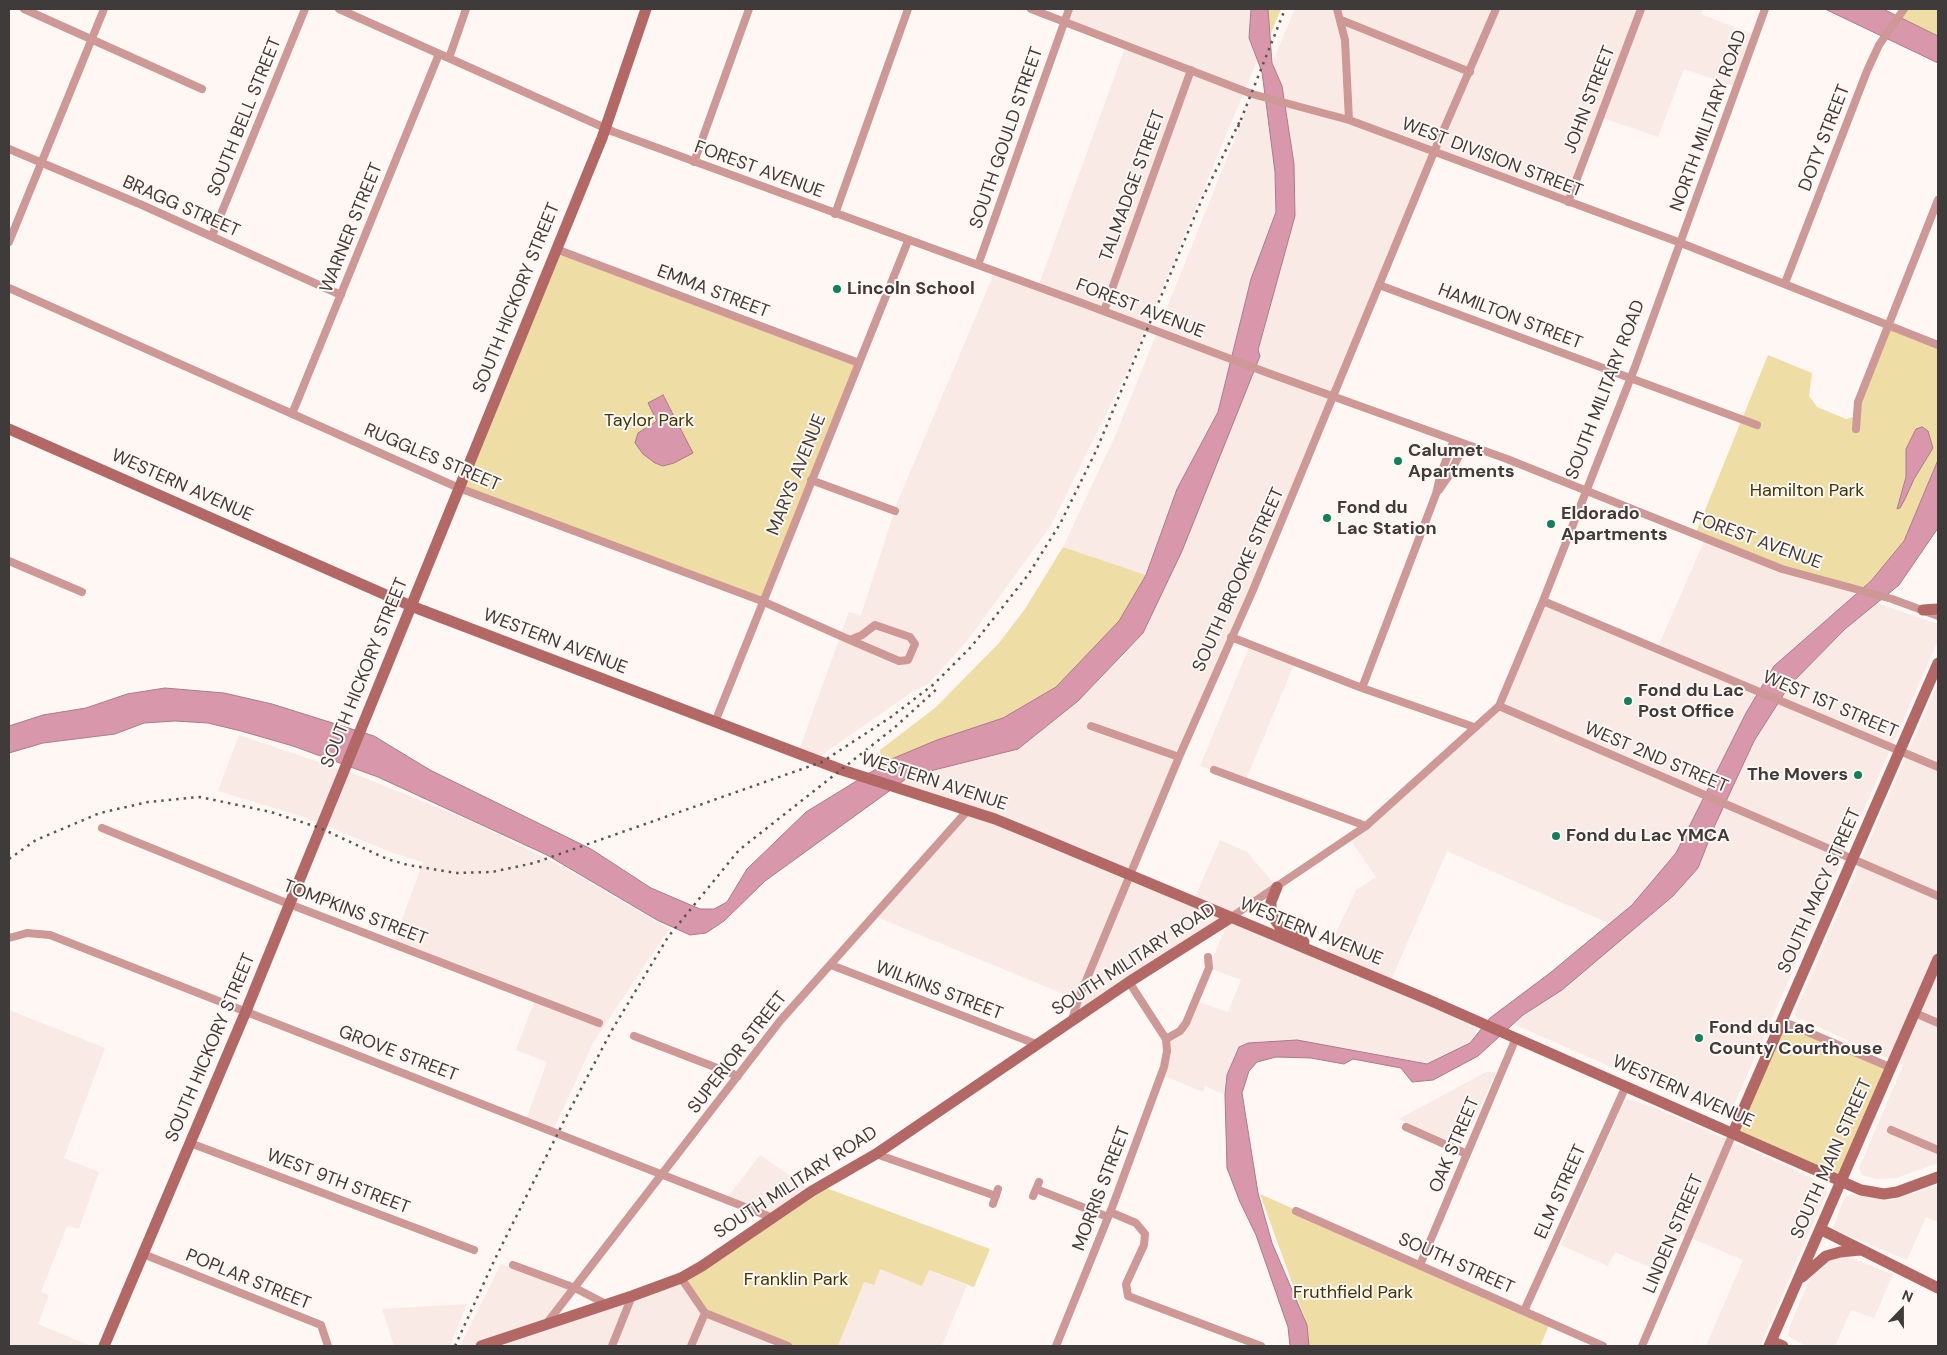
<!DOCTYPE html>
<style>
body{margin:0}
#map{position:relative;width:1947px;height:1355px;overflow:hidden;background:#fef7f4;font-family:"DM Sans",sans-serif}
canvas{display:block}
.frame{position:absolute;inset:0;border:10px solid #3e3b3a;pointer-events:none}
.north{position:absolute;left:1877px;top:1285px;width:50px;height:50px;-webkit-text-stroke:4px #fef7f4;paint-order:stroke;rotate:22deg;font-size:14px;font-weight:700;line-height:20px;text-align:center;color:#3e3b3a}
.north::after{content:'';display:block;margin:auto;width:18px;height:22px;background:#3e3b3a;clip-path:polygon(50% 0,100% 100%,50% 72%,0 100%)}
</style>
<div id="map">
<canvas width="1947" height="1355"></canvas>
<div class="frame"></div>
<div class="north">N</div>
</div>
<script>
const context = document.querySelector('canvas').getContext('2d');
context.lineJoin = 'round';
function fillPath(path, color) { context.fillStyle = color; context.fill(path, 'evenodd'); }
const toPath = rows => new Path2D(rows.map(r => 'M' + r).join(''));
function stroke(path, color, width, dash) { context.strokeStyle = color; context.lineWidth = width; context.lineCap = dash ? 'butt' : 'round'; context.setLineDash(dash || []); context.stroke(path); }
function drawText(font, color, halo, rows, align = 'center') {
  context.font = font + ' "DM Sans",sans-serif'; context.lineWidth = 4; context.setLineDash([]); context.textBaseline = 'middle'; context.strokeStyle = halo; context.fillStyle = color; for (const [text, x, y, turn = 0] of rows) {
    context.save(); context.translate(x, y); context.rotate((+turn || 0) * Math.PI / 180); context.textAlign = isNaN(turn) ? turn : align; if (halo) context.strokeText(text, 0, 0); context.fillText(text, 0, 0); context.restore();
  }
}
fillPath(toPath([
 [1069,9,1251,9,1249,38,1257,61,1129,368,1050,527,967,641,928,684,912,692,816,759,798,753,849,612,861,615,897,503,995,271,1038,287,1126,45,1065,21],
 [1295,9,1703,9,1701,14,1755,35,1737,87,1684,69,1658,137,1600,117,1568,202,1434,152,1131,876,1193,902,1220,840,1247,852,1277,887,1231,918,1326,955,1356,890,1376,877,1349,838,1499,706,1543,601,1657,649,1705,539,1860,590,1774,666,1746,713,1676,853,1632,905,1610,924,1447,851,1390,983,1481,1022,1470,1043,1427,1064,1345,1048,1248,1043,1242,1044,1236,1051,1227,1075,1225,1095,1205,1086,1203,1092,1162,1075,1166,1039,1180,1031,1196,1001,1228,1012,1241,980,1209,968,1229,919,1072,1020,1078,1000,874,916,967,810,893,787,910,776,1018,749,1078,701,1143,633,1258,350,1295,216,1294,164,1282,86,1272,63],
 [1253,94,1264,97,1275,172,1276,212,1251,280,1218,412,1177,489,1146,575,1063,547,1116,434],
 [1877,603,1938,624,1938,641,1730,1114,1724,1116,1513,1024,1673,896,1698,868,1715,825,1754,741,1789,686,1845,629],
 [1250,645,1295,662,1245,782,1200,766],
 [1938,683,1938,1163,1896,1178,1876,1179,1862,1175,1859,1168,1903,1065,1803,1020,1799,1020,1794,1015],
 [239,735,363,777,471,821,567,869,669,929,593,1043,553,1131,526,1120,547,1062,516,1050,535,1000,393,944,423,862,393,853,307,818,218,791],
 [9,1010,105,1048,64,1158,99,1172,79,1229,67,1226,41,1292,49,1295,38,1324,91,1346,9,1346],
 [1486,1072,1496,1072,1462,1146,1399,1119],
 [1629,1099,1655,1108,1789,1167,1827,1186,1826,1194,1760,1346,1706,1346,1743,1260,1681,1234,1663,1273,1615,1252,1608,1266,1561,1245,1623,1104],
 [760,1155,812,1191,773,1218,726,1199],
 [1938,1185,1938,1222,1926,1217,1907,1260,1835,1230,1833,1227,1845,1197,1849,1195,1892,1200],
 [1842,1255,1893,1274,1874,1318,1851,1310,1835,1346,1806,1346,1788,1336,1790,1326,1810,1278,1821,1265],
 [501,1264,572,1291,547,1324,681,1278,772,1340,769,1346,627,1346,614,1341,612,1346,460,1346],
 [880,1269,921,1285,928,1270,967,1285,942,1346,838,1346,864,1282],
 [467,1304,450,1346,394,1346,382,1309]
]), '#f9eae5');
fillPath(toPath([
 [1268,9,1281,9,1270,35],
 [1905,9,1938,9,1938,36,1898,17],
 [556,249,859,363,762,601,459,488],
 [1890,324,1938,345,1938,460,1904,541,1871,581,1860,590,1796,574,1695,535,1768,355,1812,373,1809,396,1817,407,1846,419,1857,416],
 [1063,547,1146,575,1119,622,1056,687,1003,718,937,740,882,765,880,750,935,708,999,643,1025,609],
 [1782,1021,1892,1068,1842,1181,1733,1133],
 [821,1186,990,1249,974,1287,929,1270,922,1286,880,1269,874,1285,864,1282,838,1346,788,1346,705,1313,681,1278],
 [1260,1194,1550,1323,1540,1346,1309,1346,1307,1324]
]), '#eedda5');
const water = toPath([
 [1251,9,1268,9,1272,63,1282,86,1294,164,1295,216,1258,350,1260,356,1182,551,1143,633,1078,701,1018,749,910,776,765,881,724,921,706,933,690,935,657,920,547,855,378,777,293,746,241,731,208,723,175,721,144,723,115,734,43,743,9,753,9,726,43,715,86,708,127,694,165,688,224,693,272,704,374,736,430,770,591,849,651,888,700,909,714,909,727,902,747,869,806,812,894,758,937,740,1003,718,1056,687,1119,621,1146,575,1177,489,1218,412,1251,279,1276,212,1275,172,1262,72,1249,38,1251,9],
 [1825,9,1883,9,1938,36,1938,63,1825,9],
 [663,395,693,453,674,463,663,466,655,463,643,454,635,443,638,433,657,421,648,403,663,395],
 [1922,427,1928,431,1933,448,1914,479,1905,499,1900,508,1897,509,1906,477,1906,449,1916,429,1922,427],
 [1938,460,1938,528,1899,585,1845,629,1789,686,1754,741,1715,825,1698,868,1673,896,1562,990,1523,1015,1478,1056,1433,1080,1412,1082,1401,1068,1353,1059,1344,1064,1311,1058,1276,1057,1257,1062,1249,1071,1242,1093,1258,1193,1272,1243,1307,1325,1309,1346,1290,1346,1288,1327,1256,1235,1240,1202,1227,1168,1225,1095,1227,1075,1239,1047,1248,1043,1297,1040,1427,1064,1470,1043,1490,1018,1550,973,1632,905,1676,853,1746,713,1774,666,1871,581,1904,541,1938,460]
]);
fillPath(water, '#d997ac');
stroke(water, '#aa7b8a', 1);
stroke(toPath([
 [24,9,202,89],
 [339,9,614,132,1082,303,1268,373,1507,459,1782,569,1892,599,1938,616],
 [1031,9,1252,94,1349,120,1681,243,1938,345],
 [1337,9,1345,40,1349,120],
 [1341,20,1470,72],
 [449,58,466,9],
 [9,149,142,205,341,295],
 [694,162,749,9],
 [1568,202,1641,9],
 [835,214,908,9],
 [212,236,305,9],
 [9,242,104,9],
 [556,249,859,363],
 [978,265,1069,9],
 [1785,283,1867,71,1879,45,1904,9],
 [1379,285,1757,425],
 [9,288,459,488,762,601,850,640,899,661,908,660,915,644,910,637,875,625,862,635,850,640],
 [1104,311,1191,70],
 [292,414,439,54],
 [1856,429,1858,402,1938,200],
 [811,480,895,511],
 [1439,490,1448,477,1465,444],
 [9,561,82,592],
 [1543,601,1938,767],
 [1231,637,1362,688,1474,727],
 [1362,688,1436,494,1441,473,1454,440],
 [1499,706,1938,896],
 [715,722,908,241],
 [1091,726,1179,757],
 [1214,770,1366,826],
 [102,828,289,904,599,1023],
 [1230,918,1366,826,1499,706,1543,601,1635,367,1765,9],
 [9,938,27,933,50,935,773,1218],
 [831,965,1036,1044],
 [1915,1013,1938,1023],
 [1072,1020,1078,1000,1179,757,1253,590,1434,152,1496,9],
 [1782,1021,1892,1068],
 [634,1036,738,1076],
 [1166,1039,1180,1031,1186,1023,1209,968,1208,957],
 [1406,1127,1467,1154],
 [1891,1130,1938,1150],
 [190,1143,474,1250],
 [876,1154,996,1196],
 [1036,1189,1108,1217],
 [1033,1196,1039,1182],
 [993,1204,998,1189],
 [1296,1211,1603,1346],
 [1110,1212,1136,1223,1145,1234,1144,1245,1126,1284,1128,1296,1261,1346],
 [143,1254,321,1325,328,1346],
 [513,1265,575,1288,608,1305],
 [1420,1265,1516,1038],
 [681,1278,705,1313,788,1346],
 [1524,1311,1626,1086],
 [547,1323,780,1021,968,810],
 [612,1346,632,1296],
 [691,1346,705,1313],
 [1056,1346,1113,1205,1164,1067,1167,1051,1166,1039,1129,982],
 [1642,1346,1733,1133]
]), '#cd9895', 8);
stroke(toPath([
 [9,429,411,606,842,770,995,819,1044,839,1429,1000,1861,1190,1884,1194,1897,1192,1938,1177],
 [1923,610,1938,609],
 [1277,887,1271,902,1271,914,1280,927,1304,942],
 [1733,1133,1938,663],
 [1820,1229,1938,1288],
 [1802,1277,1826,1256,1840,1252,1860,1250],
 [1771,1341,1783,1346],
 [104,1346,246,1011,602,138,646,9],
 [481,1346,632,1296,681,1278,702,1266,812,1191,876,1154,1129,982,1230,918],
 [1769,1346,1938,959]
]), '#b36865', 11);
stroke(toPath([
 [1238,127,1285,9],
 [9,859,36,840,100,813,148,802,200,797,271,812,320,828,387,859,408,865,456,873,492,872,534,863,822,762,891,717,934,684,971,647,1028,575,1060,524,1096,451,1202,199,1240,121],
 [455,1346,494,1261,564,1121,612,1030,668,937,739,850,894,728,939,687]
]), '#5b5756', 2.5, [2.5, 5]);
for (const [x, y, r, color] of [
 [837,289,5,"#11805d"],
 [1398,461,5,"#11805d"],
 [1327,518,5,"#11805d"],
 [1551,524,5,"#11805d"],
 [1628,701,5,"#11805d"],
 [1858,775,5,"#11805d"],
 [1556,836,5,"#11805d"],
 [1699,1038,5,"#11805d"]
]) { const dot = new Path2D(); dot.arc(x, y, r, 0, 2 * Math.PI); context.fillStyle = color; context.fill(dot); stroke(dot, '#fef7f4', 2); }
drawText('18px', '#3e3b3a', '#fef7f4', [
 ["JOHN STREET",1590,100,-69],
 ["SOUTH BELL STREET",245,117,-68],
 ["NORTH MILITARY ROAD",1709,121,-70],
 ["SOUTH GOULD STREET",1007,138,-71],
 ["DOTY STREET",1825,138,-69],
 ["WEST DIVISION STREET",1492,158,21],
 ["FOREST AVENUE",759,170,20],
 ["TALMADGE STREET",1133,186,-70],
 ["BRAGG STREET",181,207,24],
 ["WARNER STREET",352,228,-68],
 ["EMMA STREET",713,292,21],
 ["SOUTH HICKORY STREET",517,298,-68],
 ["FOREST AVENUE",1140,309,21],
 ["HAMILTON STREET",1510,317,21],
 ["SOUTH MILITARY ROAD",1606,390,-69],
 ["RUGGLES STREET",432,458,23],
 ["MARYS AVENUE",797,475,-68],
 ["WESTERN AVENUE",182,486,24],
 ["FOREST AVENUE",1757,541,20],
 ["SOUTH BROOKE STREET",1239,580,-66],
 ["WESTERN AVENUE",555,642,21],
 ["SOUTH HICKORY STREET",365,673,-68],
 ["WEST 1ST STREET",1830,705,23],
 ["WEST 2ND STREET",1656,758,23],
 ["WESTERN AVENUE",934,782,18],
 ["SOUTH MACY STREET",1820,891,-66],
 ["TOMPKINS STREET",355,913,21],
 ["WESTERN AVENUE",1311,932,22],
 ["SOUTH MILITARY ROAD",1134,960,-33],
 ["WILKINS STREET",939,991,21],
 ["SOUTH HICKORY STREET",211,1048,-67],
 ["SUPERIOR STREET",738,1053,-52],
 ["GROVE STREET",398,1054,21],
 ["WESTERN AVENUE",1683,1092,24],
 ["OAK STREET",1455,1145,-67],
 ["SOUTH MAIN STREET",1832,1159,-66],
 ["WEST 9TH STREET",338,1182,21],
 ["SOUTH MILITARY ROAD",796,1183,-33],
 ["MORRIS STREET",1102,1189,-69],
 ["ELM STREET",1561,1192,-66],
 ["LINDEN STREET",1674,1234,-67],
 ["SOUTH STREET",1456,1264,24],
 ["POPLAR STREET",248,1280,22]
]);
drawText('bold 18px', '#3e3b3a', '#fef7f4', [
 ["Lincoln School",847,289],
 ["Calumet",1408,451],
 ["Apartments",1408,472],
 ["Fond du",1337,508],
 ["Lac Station",1337,529],
 ["Eldorado",1561,514],
 ["Apartments",1561,535],
 ["Fond du Lac",1638,691],
 ["Post Office",1638,712],
 ["The Movers",1848,775,"right"],
 ["Fond du Lac YMCA",1566,836],
 ["Fond du Lac",1709,1028],
 ["County Courthouse",1709,1049]
], 'left');
drawText('18px', '#423501', '#fef7f4', [
 ["Taylor Park",649,421],
 ["Hamilton Park",1807,491],
 ["Franklin Park",796,1280],
 ["Fruthfield Park",1353,1293]
]);
</script>
